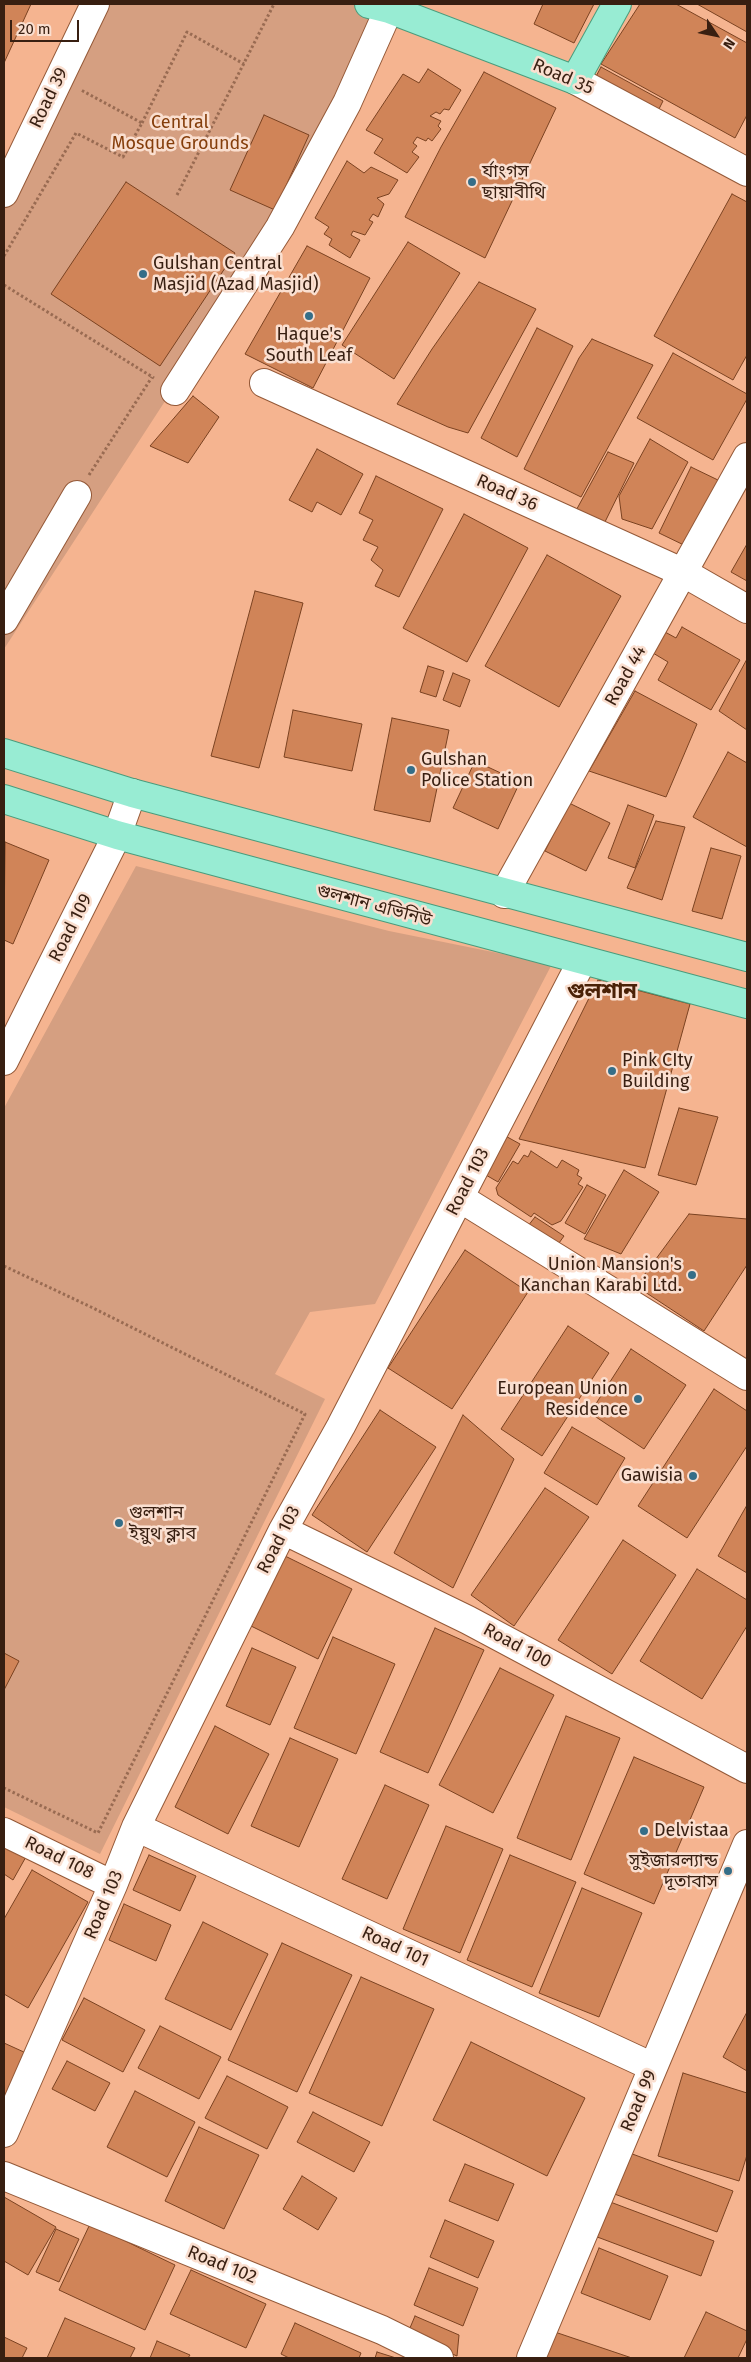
<!DOCTYPE html>
<meta charset="utf-8">
<style>
body{margin:0}
#map{position:relative;width:751px;height:2362px;overflow:hidden;background:#f5b490;font-family:"Fira Sans",sans-serif}
canvas{display:block}
.frame{position:absolute;inset:0;border:5px solid #381f11;pointer-events:none}
.north{position:absolute;left:691px;top:10px;width:50px;height:50px;-webkit-text-stroke:4px #fadfd0;paint-order:stroke;rotate:124deg;font-size:14px;font-weight:700;line-height:20px;text-align:center;color:#381f11}
.north::after{content:'';display:block;margin:auto;width:18px;height:22px;background:#381f11;clip-path:polygon(50% 0,100% 100%,50% 72%,0 100%)}
.scale{position:absolute;left:10px;top:20px;width:69px;height:22px;box-sizing:border-box;border:2px solid #381f11;border-top:0;padding-left:6px;font-size:15px;line-height:18px;white-space:nowrap;color:#381f11;-webkit-text-stroke:4px #fadfd0;paint-order:stroke}
</style>
<div id="map">
<canvas width="751" height="2362"></canvas>
<div class="frame"></div>
<div class="north">N</div>
<div class="scale">20 m</div>
</div>
<script>
const context = document.querySelector('canvas').getContext('2d');
context.lineJoin = 'round';
function fillPath(path, color) { context.fillStyle = color; context.fill(path, 'evenodd'); }
const toPath = rows => new Path2D(rows.map(r => 'M' + r).join(''));
function stroke(path, color, width, dash) { context.strokeStyle = color; context.lineWidth = width; context.lineCap = dash ? 'butt' : 'round'; context.setLineDash(dash || []); context.stroke(path); }
function drawText(font, color, halo, rows, align = 'center') {
  context.font = font + ' "Fira Sans","Noto Sans Bengali",sans-serif'; context.lineWidth = 5; context.setLineDash([]); context.textBaseline = 'middle'; context.strokeStyle = halo; context.fillStyle = color; for (const [text, x, y, turn = 0] of rows) {
    context.save(); context.translate(x, y); context.rotate((+turn || 0) * Math.PI / 180); context.textAlign = isNaN(turn) ? turn : align; if (halo) context.strokeText(text, 0, 0); context.fillText(text, 0, 0); context.restore();
  }
}
fillPath(toPath([
 [103,4,386,4,342,103,169,395,4,649,4,205],
 [136,866,389,931,552,964,375,1304,310,1312,275,1374,325,1399,100,1854,4,1807,4,1108]
]), '#d59f81');
const building = toPath([
 [4,4,31,4,4,63,4,4],
 [543,4,594,4,574,43,534,24,543,4],
 [640,4,676,4,747,43,747,115,735,138,601,64,640,4],
 [697,4,747,4,747,32,697,4],
 [601,67,663,101,655,117,592,84,601,67],
 [428,69,461,90,449,110,444,109,440,114,436,112,430,116,441,121,438,126,441,129,432,141,428,138,426,141,417,137,413,143,417,146,412,152,419,157,407,173,374,153,383,139,366,130,403,74,419,83,428,69],
 [484,72,556,108,485,258,405,217,441,147,484,72],
 [264,115,309,135,275,210,230,190,264,115],
 [347,161,364,173,371,167,398,180,389,194,377,198,384,204,378,217,373,214,369,220,373,222,365,235,353,231,351,235,360,240,350,258,329,245,332,239,324,234,329,227,315,218,347,161],
 [126,182,235,253,160,366,51,294,126,182],
 [732,194,747,202,747,355,733,380,654,336,732,194],
 [408,242,460,273,394,379,342,345,408,242],
 [307,246,370,278,313,388,245,354,307,246],
 [479,282,536,309,468,433,448,427,397,404,432,349,479,282],
 [537,328,573,346,517,457,481,438,537,328],
 [592,339,653,365,581,497,524,469,579,358,592,339],
 [673,353,747,394,747,399,713,460,637,418,673,353],
 [193,396,219,417,188,463,150,446,193,396],
 [650,439,688,462,652,529,622,519,619,496,650,439],
 [317,449,363,474,341,515,317,502,312,512,289,500,317,449],
 [608,452,634,463,601,530,573,516,608,452],
 [691,467,720,481,688,547,659,533,691,467],
 [376,476,443,509,399,597,375,586,383,570,371,560,378,547,363,540,373,520,359,513,376,476],
 [464,514,528,548,467,662,403,628,464,514],
 [747,544,747,581,731,572,747,544],
 [547,555,621,596,559,707,485,666,547,555],
 [255,591,303,603,259,768,211,756,255,591],
 [682,627,740,660,711,710,658,680,668,662,653,653,665,632,676,638,682,627],
 [747,659,747,730,719,711,747,659],
 [428,666,444,671,436,697,420,692,428,666],
 [453,673,470,680,460,707,443,700,453,673],
 [635,691,697,724,666,797,589,771,635,691],
 [293,710,362,724,352,771,284,757,293,710],
 [392,718,449,730,430,822,374,810,392,718],
 [728,752,747,763,747,847,693,817,728,752],
 [475,761,520,782,498,829,453,808,475,761],
 [569,803,610,823,586,871,545,851,569,803],
 [628,805,654,815,635,868,608,858,628,805],
 [656,821,685,827,662,900,627,888,656,821],
 [5,842,49,860,13,944,4,940,5,842],
 [711,848,741,856,722,919,692,911,711,848],
 [598,980,690,1004,645,1168,519,1139,598,980],
 [679,1108,718,1117,696,1185,658,1175,679,1108],
 [500,1133,520,1144,498,1182,479,1171,500,1133],
 [531,1151,557,1168,562,1160,579,1170,577,1175,582,1178,578,1184,583,1187,561,1221,552,1225,534,1213,531,1217,498,1195,496,1188,513,1161,518,1164,524,1155,528,1157,531,1151],
 [624,1170,659,1192,621,1254,584,1239,624,1170],
 [587,1185,606,1195,585,1234,565,1223,587,1185],
 [689,1214,747,1219,747,1265,704,1331,636,1286,689,1214],
 [535,1217,564,1236,554,1250,524,1231,535,1217],
 [465,1250,528,1292,452,1409,388,1368,465,1250],
 [568,1326,609,1353,542,1456,501,1429,568,1326],
 [631,1349,686,1385,644,1449,590,1413,631,1349],
 [714,1389,747,1411,747,1446,687,1538,638,1506,714,1389],
 [380,1410,436,1447,367,1552,312,1515,380,1410],
 [463,1415,514,1459,453,1588,394,1553,463,1415],
 [572,1427,625,1458,597,1505,544,1473,572,1427],
 [545,1488,589,1517,514,1626,471,1595,545,1488],
 [747,1505,747,1573,718,1556,747,1505],
 [623,1540,676,1575,612,1674,558,1640,623,1540],
 [285,1556,352,1589,318,1659,251,1626,285,1556],
 [697,1569,747,1600,747,1626,702,1699,640,1661,697,1569],
 [435,1628,484,1650,428,1773,380,1752,435,1628],
 [333,1637,395,1664,356,1754,294,1728,333,1637],
 [252,1648,296,1667,270,1725,226,1706,252,1648],
 [4,1653,19,1661,4,1690,4,1653],
 [500,1668,554,1695,493,1813,439,1785,500,1668],
 [566,1716,620,1738,571,1860,517,1838,566,1716],
 [215,1726,269,1754,228,1834,175,1807,215,1726],
 [290,1738,338,1759,299,1847,251,1826,290,1738],
 [634,1757,704,1787,654,1904,584,1874,634,1757],
 [385,1785,429,1805,387,1899,342,1879,385,1785],
 [446,1826,503,1849,460,1953,403,1929,446,1826],
 [4,1842,27,1855,13,1880,4,1874,4,1842],
 [149,1855,196,1876,180,1911,133,1890,149,1855],
 [510,1855,576,1882,532,1987,467,1960,510,1855],
 [32,1870,88,1902,28,2008,4,1994,4,1919,32,1870],
 [582,1888,642,1913,599,2017,539,1993,582,1888],
 [124,1904,171,1925,156,1961,109,1940,124,1904],
 [203,1922,268,1954,231,2030,165,1999,203,1922],
 [282,1943,352,1975,297,2092,228,2060,282,1943],
 [361,1977,434,2009,382,2126,309,2093,361,1977],
 [84,1998,145,2030,123,2072,62,2040,84,1998],
 [747,2012,747,2071,723,2057,747,2012],
 [160,2026,221,2057,199,2099,138,2068,160,2026],
 [471,2042,585,2098,547,2176,433,2120,471,2042],
 [4,2043,26,2053,4,2097,4,2043],
 [67,2061,110,2083,95,2111,52,2089,67,2061],
 [683,2073,747,2093,747,2155,739,2181,658,2156,683,2073],
 [227,2076,288,2107,267,2149,205,2118,227,2076],
 [135,2091,195,2122,167,2177,107,2147,135,2091],
 [313,2112,370,2142,354,2172,297,2142,313,2112],
 [199,2127,259,2155,224,2229,165,2201,199,2127],
 [616,2148,733,2191,717,2232,601,2189,616,2148],
 [465,2164,514,2184,498,2221,449,2201,465,2164],
 [302,2176,337,2198,318,2230,283,2209,302,2176],
 [4,2197,56,2227,28,2275,4,2261,4,2197],
 [597,2197,714,2241,701,2276,584,2232,597,2197],
 [445,2220,494,2241,478,2278,430,2257,445,2220],
 [90,2224,175,2265,145,2330,59,2290,90,2224],
 [56,2229,79,2239,59,2282,36,2272,56,2229],
 [599,2248,668,2276,650,2320,581,2293,599,2248],
 [429,2268,478,2288,463,2326,414,2305,429,2268],
 [191,2270,266,2304,246,2348,170,2314,191,2270],
 [706,2312,747,2331,747,2339,738,2358,684,2358,706,2312],
 [415,2316,459,2335,457,2356,407,2335,415,2316],
 [65,2318,135,2348,130,2358,47,2358,65,2318],
 [295,2323,361,2353,359,2358,289,2358,281,2354,295,2323],
 [534,2325,632,2358,522,2358,534,2325],
 [4,2337,27,2348,22,2358,4,2358,4,2337],
 [157,2341,190,2355,188,2358,150,2358,157,2341],
 [377,2352,396,2358,375,2358,377,2352]
]);
fillPath(building, '#d08458');
stroke(building, '#7a4221', 1);
const minor = toPath([
 [575,80,747,172],
 [4,193,95,4],
 [264,383,684,573,747,609],
 [175,391,280,227,347,103,389,9],
 [4,620,77,495],
 [504,894,747,457],
 [4,1061,117,835,132,793],
 [460,1198,747,1376],
 [283,1530,468,1620,747,1769],
 [136,1827,653,2067],
 [4,1832,113,1885],
 [4,2133,113,1885,136,1827,283,1530,341,1426,582,961],
 [4,2176,382,2330,439,2358],
 [531,2358,747,1844]
]);
const major = toPath([
 [369,4,389,9,575,80,617,4],
 [4,753,132,793,747,957],
 [4,799,117,835,747,1004]
]);
stroke(minor, '#945938', 30);
stroke(major, '#4a9c7c', 30);
stroke(toPath([
 [142,123,187,32,244,64],
 [177,195,274,4],
 [4,256,76,133,123,157,142,123,81,90],
 [4,285,154,378],
 [89,475,152,377],
 [4,1266,91,1307,305,1414,98,1833,4,1788]
]), '#996b52', 3, [2.5, 2.5]);
stroke(minor, '#fff', 28);
stroke(major, '#98ecd3', 28);
for (const [x, y, r, color] of [
 [472,182,5,"#356e88"],
 [143,274,5,"#356e88"],
 [309,316,5,"#356e88"],
 [411,770,5,"#356e88"],
 [612,1071,5,"#356e88"],
 [692,1275,5,"#356e88"],
 [638,1399,5,"#356e88"],
 [693,1476,5,"#356e88"],
 [119,1523,5,"#356e88"],
 [644,1831,5,"#356e88"],
 [728,1871,5,"#356e88"]
]) { const dot = new Path2D(); dot.arc(x, y, r, 0, 2 * Math.PI); context.fillStyle = color; context.fill(dot); stroke(dot, '#fadfd0', 2); }
drawText('18px', '#381f11', '#fadfd0', [
 ["Road 35",563,77,23],
 ["Road 39",49,98,-64],
 ["Road 36",507,493,24],
 ["Road 44",626,676,-61],
 ["গুলশান এভিনিউ",374,906,15],
 ["Road 109",71,928,-63],
 ["Road 103",468,1182,-63],
 ["Road 103",279,1540,-63],
 ["Road 100",517,1646,28],
 ["Road 108",59,1858,26],
 ["Road 103",104,1905,-67],
 ["Road 101",395,1947,25],
 ["Road 99",639,2101,-67],
 ["Road 102",222,2265,22]
]);
drawText('18px', '#853e0b', '#fadfd0', [
 ["Central",180,123],
 ["Mosque Grounds",180,144]
]);
drawText('18px', '#381f11', '#fadfd0', [
 ["র্যাংগস",482,172],
 ["ছায়াবীথি",482,193],
 ["Gulshan Central",153,264],
 ["Masjid (Azad Masjid)",153,285],
 ["Haque's",309,335,"center"],
 ["South Leaf",309,356,"center"],
 ["Gulshan",421,760],
 ["Police Station",421,781],
 ["Pink CIty",622,1061],
 ["Building",622,1082],
 ["Union Mansion's",682,1265,"right"],
 ["Kanchan Karabi Ltd.",682,1286,"right"],
 ["European Union",628,1389,"right"],
 ["Residence",628,1410,"right"],
 ["Gawisia",683,1476,"right"],
 ["গুলশান",129,1513],
 ["ইয়ুথ ক্লাব",129,1534],
 ["Delvistaa",654,1831],
 ["সুইজারল্যান্ড",718,1861,"right"],
 ["দূতাবাস",718,1882,"right"]
], 'left');
drawText('bold 22px', '#4a2106', '#fadfd0', [
 ["গুলশান",602,992]
]);
</script>
